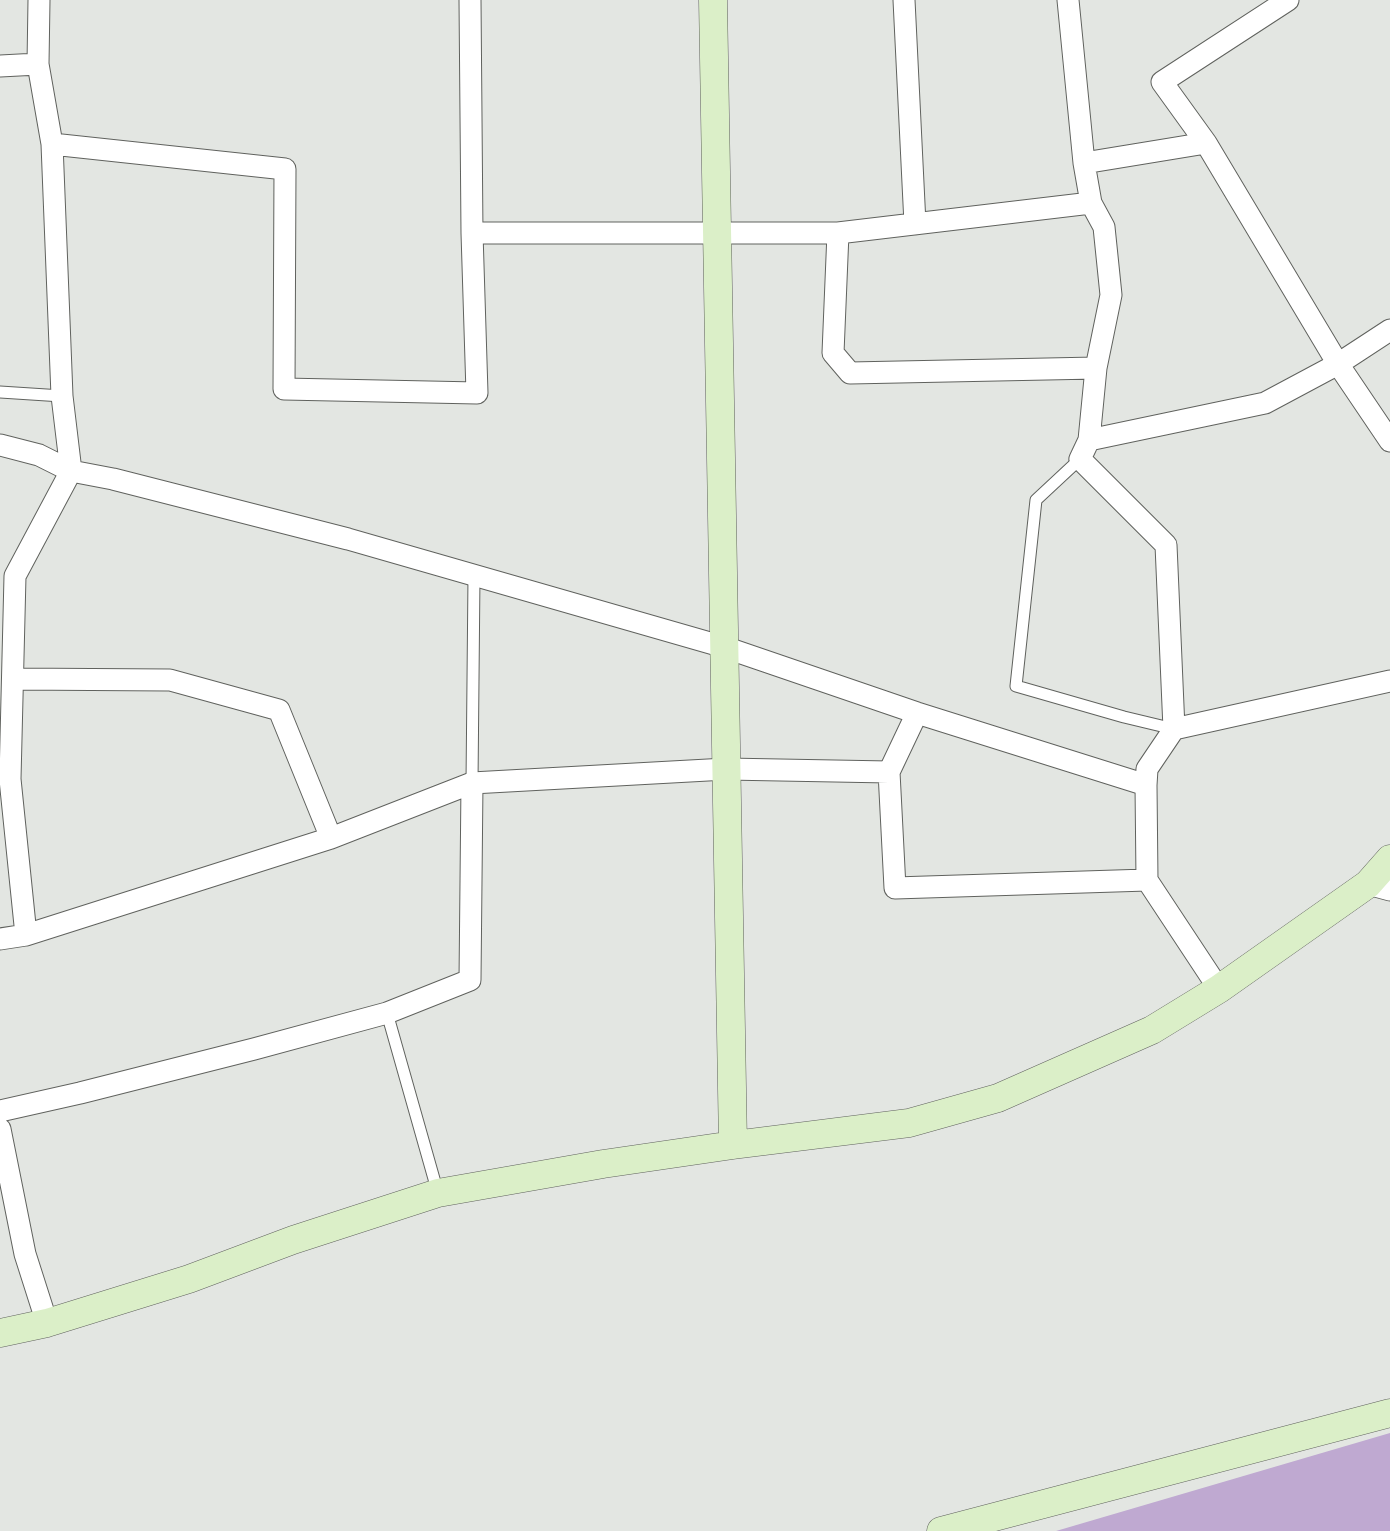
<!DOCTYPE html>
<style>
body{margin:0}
canvas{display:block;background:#e3e6e2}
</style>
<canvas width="1390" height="1531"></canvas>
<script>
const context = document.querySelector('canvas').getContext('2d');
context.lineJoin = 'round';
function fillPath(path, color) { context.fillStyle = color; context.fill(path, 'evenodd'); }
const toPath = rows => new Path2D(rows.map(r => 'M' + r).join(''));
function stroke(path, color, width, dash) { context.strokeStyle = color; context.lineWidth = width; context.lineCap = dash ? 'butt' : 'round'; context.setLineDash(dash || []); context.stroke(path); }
fillPath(toPath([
 [1390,1433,1390,1531,1056,1531]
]), '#bfa9d1');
const lane = toPath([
 [0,392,62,396],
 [1080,459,1036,500,1016,686,1124,717,1174,729],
 [472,783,474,576],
 [387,1013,438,1193]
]);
const street = toPath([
 [904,0,915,224],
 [1068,0,1084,163,1091,203,1104,227,1111,295,1096,368,1089,440,1080,459,1166,545,1174,729,1147,769,1146,785,1147,880,1219,989],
 [1288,0,1162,82,1206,143,1338,364,1390,441],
 [0,66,38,64],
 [52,144,285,169,284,389,477,393,472,233,470,0],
 [1084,163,1206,143],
 [472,233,838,233,1091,203],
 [838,233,833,353,850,373,1096,368],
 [1089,440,1265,403,1338,364,1390,330],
 [0,445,39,455,71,471,113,479,348,539,724,647,917,713,1146,785],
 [13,679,170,680,279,710,331,838],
 [1174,729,1390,681],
 [889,772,917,713],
 [1368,884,1390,890],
 [26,935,10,779,15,576,71,471,62,396,52,144,38,64,39,0],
 [0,939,26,935,331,838,472,783,726,769,889,772,895,888,1147,880],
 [0,1111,80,1093,254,1049,387,1013,470,980,472,783],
 [0,1129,25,1254,47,1323]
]);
const secondary = toPath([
 [713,0,733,1145],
 [0,1333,47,1323,189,1279,293,1240,438,1193,603,1164,733,1145,909,1123,998,1098,1152,1030,1219,989,1368,884,1390,859],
 [941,1531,1390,1413]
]);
stroke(lane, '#60625e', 13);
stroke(street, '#60625e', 23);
stroke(secondary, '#60625e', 29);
stroke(lane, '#fff', 11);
stroke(street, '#fff', 21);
stroke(secondary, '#dbefc8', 28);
</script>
